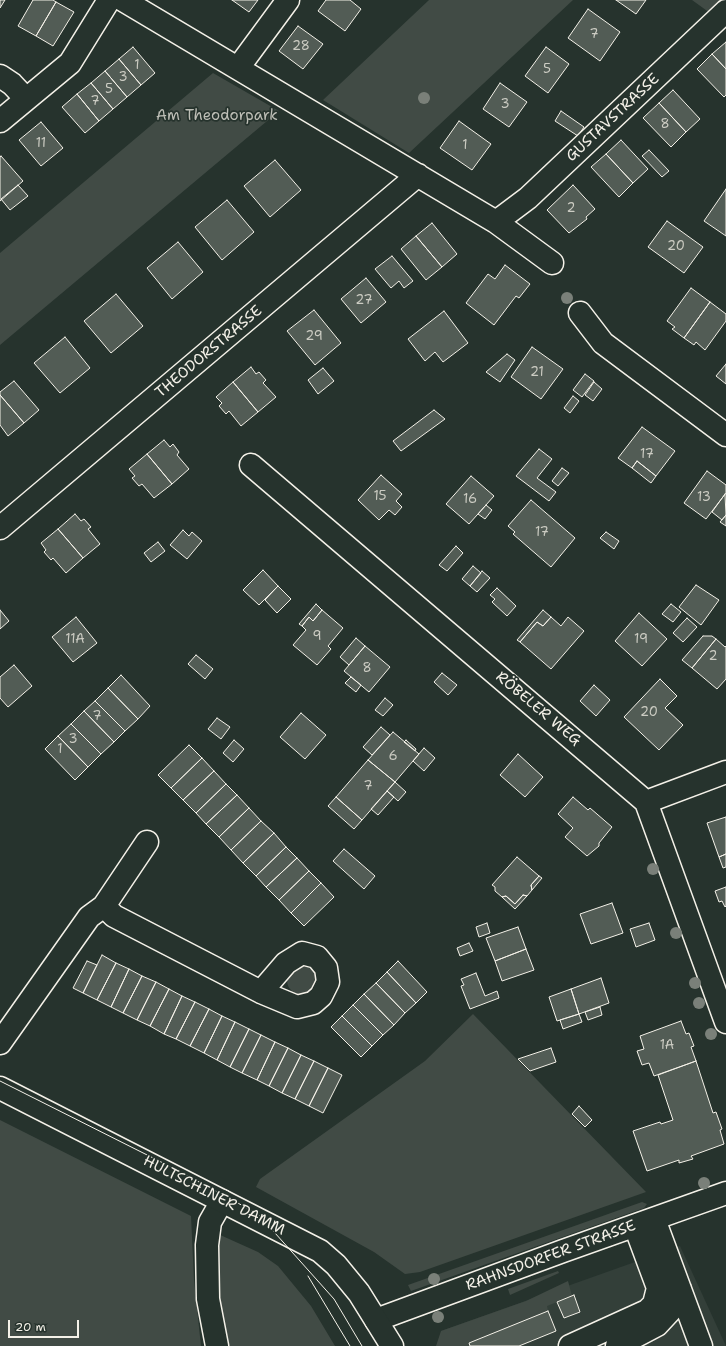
<!DOCTYPE html>
<meta charset="utf-8">
<style>
body{margin:0}
#map{position:relative;width:726px;height:1346px;overflow:hidden;background:#26332d;font-family:"Shantell Sans",sans-serif}
canvas{display:block}
.scale{position:absolute;left:8px;top:1320px;width:71px;height:18px;box-sizing:border-box;border:2px solid #f4f1e8;border-top:0;padding-left:5px;font-size:12px;line-height:14px;white-space:nowrap;color:#f4f1e8;-webkit-text-stroke:3px #26332d;paint-order:stroke}
</style>
<div id="map">
<canvas width="726" height="1346"></canvas>
<div class="scale">20 m</div>
</div>
<script>
const context = document.querySelector('canvas').getContext('2d');
context.lineJoin = 'round';
function fillPath(path, color) { context.fillStyle = color; context.fill(path, 'evenodd'); }
const toPath = rows => new Path2D(rows.map(r => 'M' + r).join(''));
function stroke(path, color, width, dash) { context.strokeStyle = color; context.lineWidth = width; context.lineCap = dash ? 'butt' : 'round'; context.setLineDash(dash || []); context.stroke(path); }
function drawText(font, color, halo, rows, align = 'center') {
  context.font = font + ' "Shantell Sans",sans-serif'; context.lineWidth = 3.5; context.setLineDash([]); context.textBaseline = 'middle'; context.strokeStyle = halo; context.fillStyle = color; for (const [text, x, y, turn = 0] of rows) {
    context.save(); context.translate(x, y); context.rotate((+turn || 0) * Math.PI / 180); context.textAlign = isNaN(turn) ? turn : align; if (halo) context.strokeText(text, 0, 0); context.fillText(text, 0, 0); context.restore();
  }
}
fillPath(toPath([
 [680,1246,726,1346,441,1346,441,1331]
]), '#333f39');
fillPath(toPath([
 [429,0,573,0,409,153,323,100],
 [692,0,722,0,710,13],
 [213,73,279,111,0,345,0,253],
 '287 980a15 15 0 1 1 30 0a15 15 0 1 1-30 0Z',
 [473,1014,646,1192,420,1272,405,1274,374,1252,256,1187,260,1179,425,1061],
 [0,1120,191,1216,194,1280,201,1346,0,1346],
 [642,1202,647,1204,644,1208,411,1291,408,1285],
 [218,1234,258,1252,278,1266,311,1306,335,1346,223,1346,216,1278],
 [558,1271,559,1273,510,1295,508,1289],
 [568,1281,572,1296,547,1306,548,1311,470,1343,470,1346,436,1346,441,1331,526,1301]
]), '#414b45');
const building = toPath([
 [0,0,5,0,0,8,0,0],
 [33,0,53,0,56,2,36,36,18,26,33,0],
 [232,0,258,0,249,12,232,0],
 [326,0,350,0,361,9,345,31,318,11,326,0],
 [616,0,646,0,636,14,616,0],
 [56,2,74,12,53,46,36,36,56,2],
 [588,9,620,32,600,61,568,38,588,9],
 [298,26,323,44,303,69,279,51,298,26],
 [726,42,726,69,712,54,726,42],
 [133,47,155,73,141,85,119,59,133,47],
 [546,47,569,64,548,93,525,76,546,47],
 [712,54,726,69,726,95,724,97,697,69,712,54],
 [119,59,141,85,127,97,105,71,119,59],
 [105,71,127,97,113,109,91,83,105,71],
 [91,83,113,109,99,121,77,94,91,83],
 [500,83,527,102,509,127,483,109,500,83],
 [673,90,700,119,686,132,659,103,673,90],
 [77,94,99,121,85,133,62,107,77,94],
 [659,103,686,132,671,147,643,118,659,103],
 [561,111,584,127,578,136,555,121,561,111],
 [459,121,491,144,472,170,440,148,459,121],
 [41,122,63,148,41,166,19,140,41,122],
 [621,140,648,169,633,183,606,154,621,140],
 [649,150,669,171,662,177,642,156,649,150],
 [606,154,633,183,619,197,591,167,606,154],
 [1,156,23,181,0,201,0,157,1,156],
 [275,160,301,190,270,217,244,186,275,160],
 [18,185,28,196,10,210,1,199,18,185],
 [573,185,595,209,586,217,587,219,569,233,547,210,573,185],
 [726,189,726,236,704,221,726,189],
 [227,200,254,232,222,260,195,227,227,200],
 [667,221,703,247,684,273,648,247,667,221],
 [432,223,457,254,442,267,416,236,432,223],
 [416,236,442,267,426,280,401,249,416,236],
 [178,242,203,272,172,299,147,268,178,242],
 [392,256,413,281,404,288,399,281,391,288,375,269,392,256],
 [505,265,530,284,519,298,516,296,494,325,466,303,488,274,495,279,505,265],
 [366,278,386,302,361,323,341,299,366,278],
 [691,288,710,302,684,338,672,329,675,327,667,321,691,288],
 [116,294,143,326,111,353,84,321,116,294],
 [710,302,726,314,726,321,705,350,696,342,694,345,684,338,710,302],
 [314,310,341,343,315,365,287,331,314,310],
 [444,311,468,343,443,362,435,352,425,361,408,339,444,311],
 [65,337,90,368,60,393,34,363,65,337],
 [532,347,563,369,541,399,511,377,532,347],
 [507,354,515,360,500,382,486,372,507,354],
 [726,364,726,384,716,376,726,364],
 [251,367,256,374,259,372,266,380,263,383,276,397,258,412,233,382,251,367],
 [323,368,334,381,318,394,308,380,323,368],
 [585,374,594,381,582,397,573,390,585,374],
 [14,381,39,410,24,423,0,395,0,392,14,381],
 [233,382,258,412,241,426,229,411,226,414,219,406,222,403,216,397,233,382],
 [594,382,602,389,593,401,585,395,594,382],
 [0,395,24,423,8,436,0,425,0,395],
 [573,396,579,401,570,413,564,408,573,396],
 [434,410,445,419,401,451,393,441,434,410],
 [642,427,675,451,656,476,637,461,632,468,618,458,642,427],
 [164,440,170,447,173,444,179,452,177,455,189,469,172,484,147,454,164,440],
 [539,449,552,459,537,478,556,492,549,501,516,476,539,449],
 [147,454,172,484,154,498,142,484,139,486,132,478,135,476,129,469,147,454],
 [637,461,656,476,651,483,632,468,637,461],
 [562,468,569,473,558,486,552,481,562,468],
 [707,471,726,485,726,493,706,519,684,503,707,471],
 [381,475,402,494,396,501,402,507,395,515,389,510,379,520,358,500,381,475],
 [471,476,494,496,469,524,446,504,471,476],
 [725,494,726,515,722,520,712,512,725,494],
 [531,500,575,538,551,567,513,534,515,532,508,526,531,500],
 [486,505,492,510,485,519,478,514,486,505],
 [75,514,81,521,84,519,91,527,88,529,100,544,83,558,58,529,75,514],
 [726,515,726,526,720,522,726,515],
 [58,529,83,558,66,573,53,558,51,560,44,552,46,550,41,543,58,529],
 [183,530,189,536,192,532,202,541,187,559,170,545,183,530],
 [606,532,619,541,614,549,600,538,606,532],
 [158,542,165,551,151,562,144,553,158,542],
 [456,546,463,553,447,571,439,565,456,546],
 [473,566,481,573,470,586,462,579,473,566],
 [263,570,278,586,259,605,243,590,263,570],
 [482,571,490,578,477,592,470,586,482,571],
 [696,585,719,600,701,625,679,607,696,585],
 [278,586,291,599,277,613,265,600,278,586],
 [497,588,516,606,507,616,492,602,495,599,490,595,497,588],
 [316,604,322,610,313,621,309,617,302,626,299,624,316,604],
 [671,604,681,612,673,622,662,614,671,604],
 [0,610,9,621,0,629,0,610],
 [322,610,343,628,328,646,331,649,317,665,293,645,306,630,302,626,309,617,313,621,322,610],
 [543,610,551,617,543,626,537,622,520,642,517,640,543,610],
 [639,613,667,639,642,666,615,641,639,613],
 [76,617,97,643,73,662,52,637,76,617],
 [551,617,561,626,568,617,584,631,551,669,520,642,537,622,543,626,551,617],
 [687,618,697,627,683,642,673,633,687,618],
 [703,636,712,636,716,639,692,668,682,660,703,636],
 [356,638,365,646,349,665,340,657,356,638],
 [716,639,725,647,726,646,726,679,717,689,692,668,716,639],
 [365,646,390,667,369,692,344,671,365,646],
 [196,655,213,669,205,679,188,664,196,655],
 [14,665,32,686,8,707,0,698,0,677,14,665],
 [442,673,457,685,448,695,434,682,442,673],
 [121,675,150,706,138,719,108,688,121,675],
 [351,677,361,685,356,692,345,683,351,677],
 [660,679,677,696,665,708,683,725,659,750,624,717,660,679],
 [594,685,610,700,596,716,580,701,594,685],
 [108,688,138,719,125,731,95,701,108,688],
 [385,698,393,705,383,716,375,710,385,698],
 [95,701,125,731,114,742,84,711,95,701],
 [84,711,114,742,101,754,71,724,84,711],
 [301,713,326,735,305,759,280,737,301,713],
 [217,718,230,727,221,739,208,729,217,718],
 [71,724,101,754,88,767,58,736,71,724],
 [381,727,390,735,372,755,363,747,381,727],
 [393,732,419,754,395,782,368,760,393,732],
 [58,736,88,767,75,780,45,749,58,736],
 [234,740,244,749,233,762,223,753,234,740],
 [406,740,416,749,415,751,404,742,406,740],
 [189,745,202,758,171,788,158,775,189,745],
 [424,748,435,758,424,771,413,761,424,748],
 [518,754,543,777,525,797,500,775,518,754],
 [202,758,214,771,183,800,171,788,202,758],
 [368,760,395,782,362,820,336,797,368,760],
 [214,771,226,784,196,813,183,800,214,771],
 [395,782,406,792,398,801,387,791,395,782],
 [226,784,237,795,206,824,196,813,226,784],
 [387,791,394,797,378,815,371,809,387,791],
 [237,795,249,808,219,837,206,824,237,795],
 [336,797,362,820,354,829,328,806,336,797],
 [573,797,588,810,590,808,612,827,599,843,599,846,587,856,565,837,573,828,558,814,573,797],
 [249,808,261,821,231,850,219,837,249,808],
 [726,817,726,854,719,857,707,823,726,817],
 [261,821,274,833,243,863,231,850,261,821],
 [274,833,286,847,256,876,243,863,274,833],
 [286,847,297,858,266,887,256,876,286,847],
 [344,849,375,876,364,889,333,861,344,849],
 [726,854,726,867,723,868,719,857,726,854],
 [517,857,539,876,531,885,532,890,527,896,523,895,515,904,506,896,502,897,495,891,495,887,492,885,517,857],
 [297,858,309,871,279,900,266,887,297,858],
 [309,871,321,883,291,913,279,900,309,871],
 [539,876,542,878,532,890,531,885,539,876],
 [321,883,334,897,304,926,291,913,321,883],
 [726,887,726,906,725,907,722,901,719,902,715,891,726,887],
 [523,895,527,896,515,909,502,897,506,896,515,904,523,895],
 [612,903,623,933,591,944,580,914,612,903],
 [487,923,490,933,479,937,476,927,487,923],
 [649,923,655,940,636,947,630,929,649,923],
 [518,927,526,949,495,961,486,938,518,927],
 [469,943,473,951,460,956,457,948,469,943],
 [526,949,534,970,502,981,495,961,526,949],
 [102,955,116,963,97,1000,83,993,102,955],
 [87,961,97,965,83,993,73,988,87,961],
 [398,961,427,992,416,1003,387,972,398,961],
 [116,963,129,969,111,1007,97,1000,116,963],
 [129,969,142,976,123,1013,111,1007,129,969],
 [387,972,416,1003,405,1013,376,983,387,972],
 [476,973,485,996,497,991,499,998,470,1009,461,986,464,985,461,979,476,973],
 [142,976,156,982,137,1020,123,1013,142,976],
 [601,978,609,1003,579,1014,571,989,601,978],
 [156,982,169,989,150,1026,137,1020,156,982],
 [376,983,405,1013,394,1025,364,994,376,983],
 [169,989,182,996,164,1034,150,1026,169,989],
 [571,989,579,1014,557,1021,549,997,571,989],
 [364,994,394,1025,383,1035,353,1005,364,994],
 [182,996,195,1002,176,1039,164,1034,182,996],
 [195,1002,209,1009,190,1046,176,1039,195,1002],
 [353,1005,383,1035,372,1046,342,1016,353,1005],
 [600,1007,602,1015,588,1020,585,1012,600,1007],
 [209,1009,222,1016,204,1053,190,1046,209,1009],
 [579,1014,582,1022,563,1029,560,1020,579,1014],
 [222,1016,235,1022,217,1060,204,1053,222,1016],
 [342,1016,372,1046,361,1057,331,1027,342,1016],
 [681,1021,686,1034,689,1033,694,1046,691,1047,696,1061,654,1076,649,1063,642,1065,637,1051,644,1049,640,1036,681,1021],
 [235,1022,249,1029,230,1067,217,1060,235,1022],
 [249,1029,261,1035,242,1073,230,1067,249,1029],
 [261,1035,275,1042,257,1080,242,1073,261,1035],
 [275,1042,288,1048,269,1086,257,1080,275,1042],
 [288,1048,301,1055,282,1093,269,1086,288,1048],
 [551,1048,556,1062,530,1071,518,1059,551,1048],
 [301,1055,314,1061,295,1099,282,1093,301,1055],
 [314,1061,328,1068,309,1106,295,1099,314,1061],
 [696,1061,713,1113,716,1112,722,1129,720,1130,724,1144,691,1156,693,1159,679,1163,679,1160,647,1171,633,1131,660,1122,661,1124,673,1120,658,1075,696,1061],
 [328,1068,342,1075,323,1113,309,1106,328,1068],
 [579,1106,592,1120,585,1127,572,1114,579,1106],
 [574,1295,580,1312,564,1318,557,1302,574,1295],
 [548,1311,556,1331,519,1346,470,1346,469,1343,548,1311]
]);
fillPath(building, '#525c55');
stroke(building, '#f4f1e8', 1);
const minor = toPath([
 [123,0,496,222,552,263],
 [238,68,288,0],
 [0,76,12,84,26,99],
 [0,121,70,63,109,0],
 [496,222,528,198,726,11],
 [580,313,603,343,726,435],
 [251,465,646,802,726,1022],
 [0,528,418,175],
 [646,802,726,772],
 [104,906,114,916,261,992,297,1007,313,1003,321,996,328,982,326,968,317,957,302,953,286,963,261,992],
 [0,1043,89,917,104,906,147,842],
 [654,1219,701,1346],
 [376,1320,563,1251,726,1193],
 [217,1346,208,1299,207,1245,210,1222,222,1201],
 [570,1346,647,1311,654,1304,658,1288,635,1226],
 [617,1346,657,1325,670,1311,680,1289]
]);
const major = toPath([
 [0,1088,320,1251,336,1265,359,1293,392,1346]
]);
stroke(minor, '#f4f1e8', 25);
stroke(major, '#f4f1e8', 25);
stroke(minor, '#26332d', 22);
stroke(major, '#26332d', 22);
stroke(toPath([
 [0,1081,177,1170,258,1214,334,1299,362,1346],
 [308,1276,350,1346]
]), '#f4f1e8', 1);
context.fillStyle = '#7a8079';
for (const [x, y] of [
 [424,98],
 [567,298],
 [653,869],
 [676,933],
 [695,983],
 [699,1003],
 [711,1034],
 [704,1183],
 [434,1279],
 [438,1317]
]) { context.beginPath(); context.arc(x, y, 6, 0, 2 * Math.PI); context.fill(); }
drawText('13px', '#ccccc3', null, [
 ["7",594,35],
 ["28",301,47],
 ["1",137,66],
 ["5",547,70],
 ["3",123,78],
 ["5",109,90],
 ["7",95,102],
 ["3",505,105],
 ["8",665,125],
 ["11",41,144],
 ["1",465,146],
 ["2",571,209],
 ["20",676,247],
 ["27",364,301],
 ["29",314,337],
 ["21",537,373],
 ["17",647,455],
 ["15",380,497],
 ["13",704,498],
 ["16",470,500],
 ["17",542,533],
 ["9",317,637],
 ["11A",75,640],
 ["19",641,640],
 ["2",713,657],
 ["8",367,669],
 ["20",649,713],
 ["7",97,717],
 ["3",73,740],
 ["1",60,750],
 ["6",393,757],
 ["7",368,787],
 ["1A",667,1046]
]);
drawText('15px', '#bebfb7', '#26332d', [
 ["Am Theodorpark",217,116]
]);
drawText('15px', '#f4f1e8', '#26332d', [
 ["GUSTAVSTRASSE",613,118,-43],
 ["THEODORSTRASSE",209,352,-40],
 ["RÖBELER WEG",538,709,40],
 ["HULTSCHINER DAMM",214,1196,27],
 ["RAHNSDORFER STRASSE",551,1256,-20]
]);
</script>
